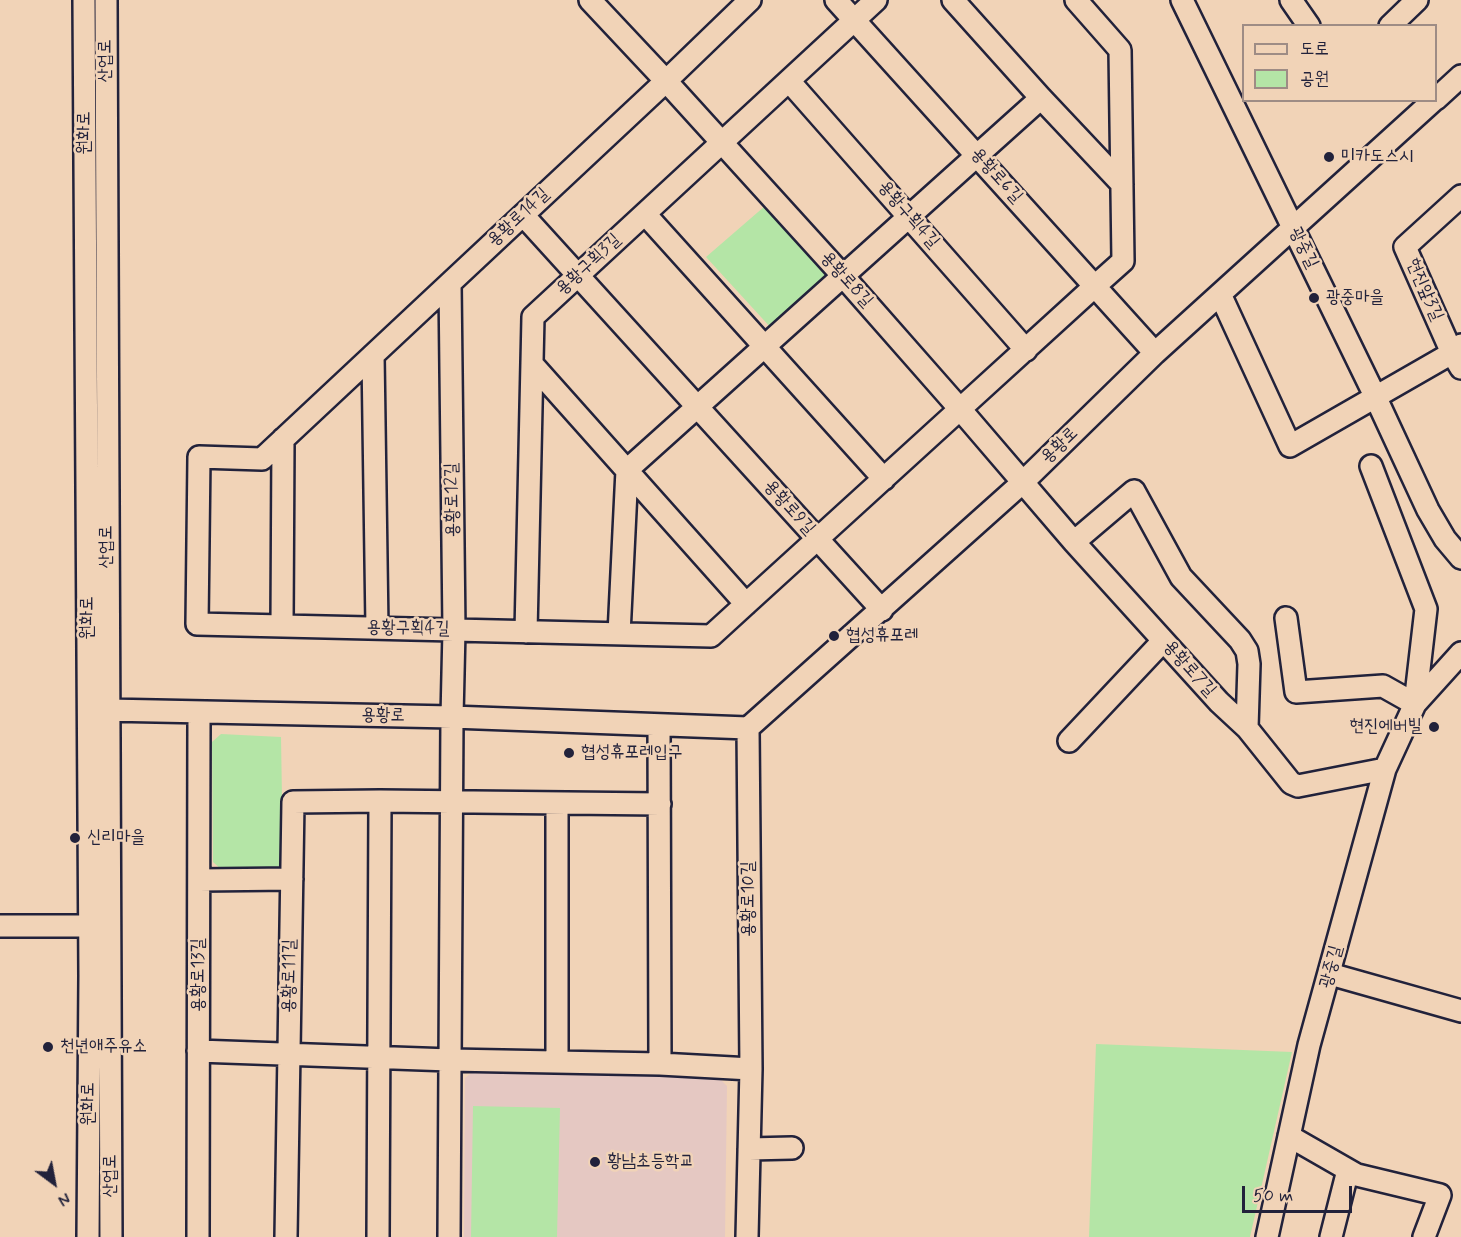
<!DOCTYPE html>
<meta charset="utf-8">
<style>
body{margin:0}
#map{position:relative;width:1461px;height:1237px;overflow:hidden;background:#f1d3b7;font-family:Mynerve,"Poor Story",sans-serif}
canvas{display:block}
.legend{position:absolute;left:1242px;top:24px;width:195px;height:78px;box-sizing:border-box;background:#f1d3b7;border:2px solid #9e8c85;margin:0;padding:8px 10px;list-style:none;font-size:18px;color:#22223b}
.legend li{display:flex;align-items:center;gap:12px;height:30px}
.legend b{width:30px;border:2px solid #9e8c85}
.north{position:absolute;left:24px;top:1153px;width:60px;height:60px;-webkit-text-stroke:4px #f1d3b7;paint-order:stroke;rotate:148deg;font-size:16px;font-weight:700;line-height:24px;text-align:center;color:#22223b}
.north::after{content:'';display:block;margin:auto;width:21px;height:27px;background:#22223b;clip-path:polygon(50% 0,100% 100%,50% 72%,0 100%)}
.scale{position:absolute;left:1242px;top:1186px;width:110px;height:27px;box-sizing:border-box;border:3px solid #22223b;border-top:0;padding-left:8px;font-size:18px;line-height:21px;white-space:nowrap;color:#22223b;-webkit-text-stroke:4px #f1d3b7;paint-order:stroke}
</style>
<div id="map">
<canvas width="1461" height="1237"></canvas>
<ul class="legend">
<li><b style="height:8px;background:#f1d3b7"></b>도로</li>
<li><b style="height:16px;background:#b4e5a6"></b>공원</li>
</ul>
<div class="north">N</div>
<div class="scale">50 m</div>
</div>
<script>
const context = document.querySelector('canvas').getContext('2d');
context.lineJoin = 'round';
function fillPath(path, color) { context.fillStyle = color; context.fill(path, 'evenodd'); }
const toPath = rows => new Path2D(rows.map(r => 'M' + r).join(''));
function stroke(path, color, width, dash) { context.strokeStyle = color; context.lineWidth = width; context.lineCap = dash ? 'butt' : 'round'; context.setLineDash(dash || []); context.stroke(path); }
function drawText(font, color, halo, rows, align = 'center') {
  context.font = font + ' Mynerve,"Poor Story",sans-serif'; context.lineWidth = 5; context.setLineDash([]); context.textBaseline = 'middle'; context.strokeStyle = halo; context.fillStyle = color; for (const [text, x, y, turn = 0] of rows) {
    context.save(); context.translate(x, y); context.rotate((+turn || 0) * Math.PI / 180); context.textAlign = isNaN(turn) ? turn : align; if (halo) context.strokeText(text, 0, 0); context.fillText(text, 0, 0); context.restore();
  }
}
fillPath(toPath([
 [474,1071,717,1076,727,1086,725,1237,464,1237,465,1078]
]), '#e5c8c2');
fillPath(toPath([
 [765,206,842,288,783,341,706,257],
 [221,734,281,737,283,861,275,871,222,870,213,862,212,742],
 [1096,1044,1292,1052,1250,1237,1089,1237],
 [473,1106,560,1108,557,1237,471,1237]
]), '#b4e5a6');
const minor = toPath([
 [84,0,90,975,88,1237],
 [106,0,111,1237],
 [590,0,666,81,750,0],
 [836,0,1155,353],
 [953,0,1041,98,1122,184],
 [1076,0,1120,50,1123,261,1095,286,960,409,746,604,711,636,197,624,199,457,262,459,666,81,843,276,960,409,1074,542,1219,702,1247,728,1291,783,1298,786,1385,769],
 [1182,0,1375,396,1428,510,1445,539,1461,558],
 [1291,0,1309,26],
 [1390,26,1417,0],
 [789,81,1026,350],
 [1436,99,1461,76],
 [1461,196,1405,247,1452,353,1461,368],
 [645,214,884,479],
 [523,215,882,610],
 [1220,294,1290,446,1452,353,1461,345],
 [373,355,377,628],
 [532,364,746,604],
 [1074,542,1134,491,1181,577,1240,640,1247,651,1249,664,1247,728],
 [1286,618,1296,692,1383,686,1415,704,1426,609,1371,466],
 [282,625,283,439],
 [526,632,533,317,876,0],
 [619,634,627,470,1041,98],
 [107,710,452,717,748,728,1022,483,1155,353,1434,100],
 [659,726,660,1064],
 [1069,741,1163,641],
 [199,880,292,879],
 [0,926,90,926],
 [1330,974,1461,1011],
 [198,1051,450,1060,660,1064,751,1069],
 [557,1062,557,803],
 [1289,1136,1357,1175,1440,1195,1424,1237],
 [749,1149,792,1148],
 [198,1237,199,713],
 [286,1237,293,802,380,801,660,804],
 [378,1237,380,801],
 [449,1237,452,717,454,630,450,283],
 [747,1237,751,1069,748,728],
 [1267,1237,1309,1045,1385,769,1415,704,1461,653],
 [1331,1237,1348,1170]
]);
stroke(minor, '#22223b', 26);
stroke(minor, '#f1d3b7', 21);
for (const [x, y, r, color] of [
 [1329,157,6,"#22223b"],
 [1314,298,6,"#22223b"],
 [834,636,6,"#22223b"],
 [1434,727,6,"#22223b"],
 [569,753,6,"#22223b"],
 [75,838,6,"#22223b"],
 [48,1047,6,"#22223b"],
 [595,1162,6,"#22223b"]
]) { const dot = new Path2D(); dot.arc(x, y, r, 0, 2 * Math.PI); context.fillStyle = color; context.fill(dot); stroke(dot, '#f1d3b7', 2); }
drawText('18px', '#22223b', '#f1d3b7', [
 ["산업로",106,61,-90],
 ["원화로",85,133,-90],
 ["용황로6길",996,176,48],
 ["용황구획4길",908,215,49],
 ["용황로14길",519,218,-43],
 ["광중길",1303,248,64],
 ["용황구획3길",589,265,-43],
 ["용황로8길",846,280,48],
 ["현진앞3길",1424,290,66],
 ["용황로",1060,446,-44],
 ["용황로12길",453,500,-91],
 ["용황로9길",789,508,48],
 ["산업로",107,547,-90],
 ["원화로",88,618,-90],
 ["용황구획4길",408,629,1],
 ["용황로7길",1189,669,48],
 ["용황로",383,716,1],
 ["용황로10길",749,899,-90],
 ["광중길",1332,967,-75],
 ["용황로13길",199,975,-90],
 ["용황로11길",290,976,-89],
 ["원화로",89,1104,-90],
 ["산업로",111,1176,-90]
]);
drawText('18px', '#22223b', '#f1d3b7', [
 ["미카도스시",1341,157],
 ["광중마을",1326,298],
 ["협성휴포레",846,636],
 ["현진에버빌",1422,727,"right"],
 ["협성휴포레입구",581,753],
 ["신리마을",87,838],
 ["천년애주유소",60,1047],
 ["황남초등학교",607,1162]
], 'left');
</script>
